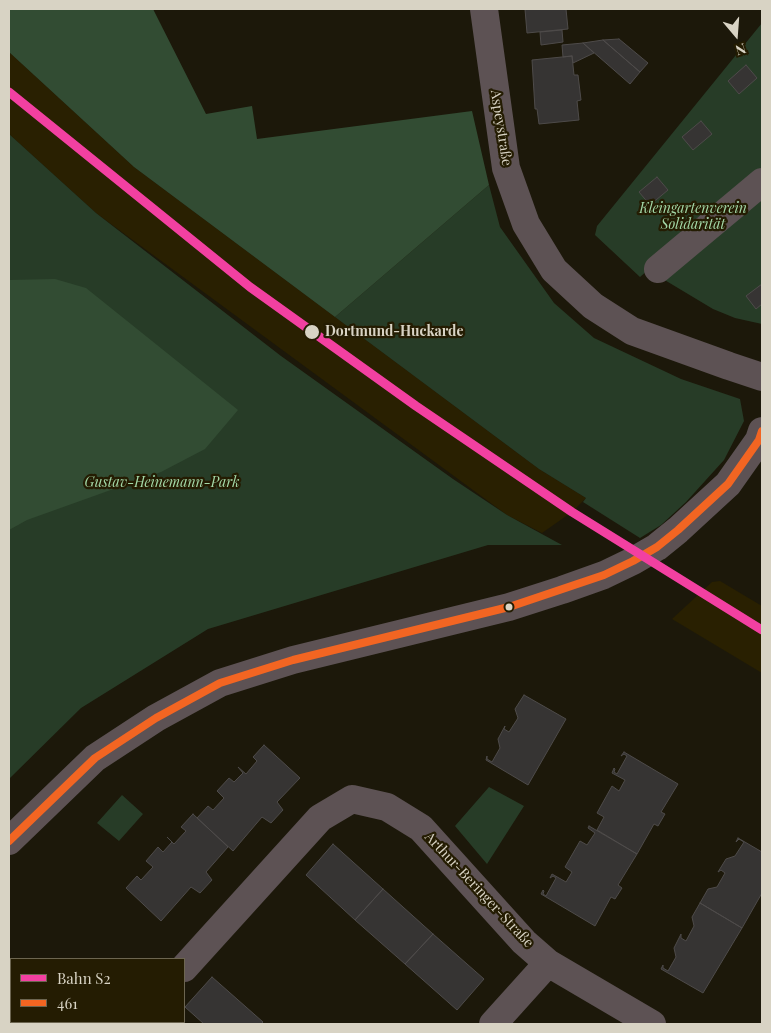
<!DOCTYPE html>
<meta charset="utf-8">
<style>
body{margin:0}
#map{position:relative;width:771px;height:1033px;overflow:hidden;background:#1c180a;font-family:"Playfair Display",serif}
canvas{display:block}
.frame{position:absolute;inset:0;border:10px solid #d8d3c4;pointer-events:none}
.legend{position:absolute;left:10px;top:958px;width:175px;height:65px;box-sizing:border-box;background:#241c02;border:1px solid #6c6550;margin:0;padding:6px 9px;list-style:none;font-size:15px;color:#d8d3c4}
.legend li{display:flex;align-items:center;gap:10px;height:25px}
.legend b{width:25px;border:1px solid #6c6550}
.north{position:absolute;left:711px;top:10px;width:50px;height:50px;-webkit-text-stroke:4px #241c02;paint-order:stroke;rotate:162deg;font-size:14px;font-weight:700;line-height:20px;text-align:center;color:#d8d3c4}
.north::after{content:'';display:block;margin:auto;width:18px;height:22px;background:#d8d3c4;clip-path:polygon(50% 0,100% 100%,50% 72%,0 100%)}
</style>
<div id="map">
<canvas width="771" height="1033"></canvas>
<div class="frame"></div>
<ul class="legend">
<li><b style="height:6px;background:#f240a1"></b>Bahn S2</li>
<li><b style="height:6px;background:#f26522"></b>461</li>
</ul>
<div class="north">N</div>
</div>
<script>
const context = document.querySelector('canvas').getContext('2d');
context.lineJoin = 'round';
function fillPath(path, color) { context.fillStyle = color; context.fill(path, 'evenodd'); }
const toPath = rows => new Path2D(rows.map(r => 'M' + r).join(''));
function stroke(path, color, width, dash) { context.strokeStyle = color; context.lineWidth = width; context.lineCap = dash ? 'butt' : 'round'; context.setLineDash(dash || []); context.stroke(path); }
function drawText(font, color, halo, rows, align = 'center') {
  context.font = font + ' "Playfair Display",serif'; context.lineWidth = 4.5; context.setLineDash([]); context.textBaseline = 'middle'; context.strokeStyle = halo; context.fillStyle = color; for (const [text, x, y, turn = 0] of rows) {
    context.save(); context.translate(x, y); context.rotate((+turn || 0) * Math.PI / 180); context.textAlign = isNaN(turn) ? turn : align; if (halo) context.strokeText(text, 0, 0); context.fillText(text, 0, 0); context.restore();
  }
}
fillPath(toPath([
 [9,52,134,167,539,469,586,498,572,512,542,533,507,515,96,213,9,134],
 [720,581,762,606,762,673,672,619,712,582]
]), '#292001');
fillPath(toPath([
 [762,23,762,324,735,318,713,309,648,270,640,277,595,235,597,226],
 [9,134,96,213,281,356,453,479,507,515,562,545,488,545,208,629,81,708,9,779],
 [489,185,500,227,554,303,594,338,681,379,740,399,744,421,724,460,686,502,661,525,640,538,583,502,586,498,539,469,335,317],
 [489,787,524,806,487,864,455,826],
 [122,795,143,814,119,841,97,823]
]), '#273c27');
fillPath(toPath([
 [9,9,153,9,206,114,252,106,257,139,472,111,489,185,335,317,134,167,9,52],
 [55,279,86,288,238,410,205,449,161,472,27,520,9,530,9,280]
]), '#324c33');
const building = toPath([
 [525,9,566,9,568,29,527,33,525,9],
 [562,30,563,42,541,45,540,32,562,30],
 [619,39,648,63,640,72,603,40,619,39],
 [603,40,640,72,630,84,583,43,603,40],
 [583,43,594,53,573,63,572,56,563,57,562,45,583,43],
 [572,56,574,75,578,75,581,100,577,101,579,120,539,124,537,109,535,109,532,60,572,56],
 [746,65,757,78,739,94,728,81,746,65],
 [701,121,712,134,693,150,682,137,701,121],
 [657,177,668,190,650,205,639,192,657,177],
 [762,284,762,304,756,309,746,296,762,284],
 [524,695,566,719,528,785,486,760,487,756,487,759,492,762,500,748,498,739,505,726,504,729,509,732,518,718,515,709,524,695],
 [264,745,300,778,277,802,283,810,271,823,262,817,233,851,197,818,208,806,213,810,224,798,217,791,229,778,234,782,243,773,238,767,246,774,257,761,253,757,264,745],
 [624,752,678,784,661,812,665,814,658,826,654,824,637,854,597,830,604,817,597,813,612,786,619,791,625,780,612,773,614,768,615,769,614,772,617,774,627,756,624,754,621,756,624,752],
 [193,814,228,847,206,872,212,880,200,893,191,887,161,921,126,888,137,876,141,880,153,867,146,861,158,847,163,852,172,842,167,837,174,844,186,831,181,827,193,814],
 [589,826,637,854,618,885,622,888,615,899,611,897,595,926,541,894,543,890,544,891,543,894,546,896,556,878,553,876,550,878,552,874,566,882,572,872,565,867,580,841,587,845,595,833,588,828,589,826],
 [738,838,762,852,762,893,742,928,700,903,708,889,717,887,725,873,721,870,718,872,726,859,735,856,744,842,739,839,736,842,738,838],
 [333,844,383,889,355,920,306,875,333,844],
 [383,889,433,934,405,964,355,920,383,889],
 [700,903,742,928,703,993,661,969,663,965,663,968,668,971,676,957,674,948,681,934,681,938,686,941,694,926,692,917,700,903],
 [433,934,484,979,457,1010,405,964,433,934],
 [212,977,263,1022,261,1024,204,1024,185,1007,212,977],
 [9,1006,11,1007,11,1022,57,1022,54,1024,9,1024,9,1006]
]);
fillPath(building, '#363433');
stroke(building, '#4e4b4a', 1);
stroke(toPath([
 [484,9,506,168,526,224,554,270,593,306,632,331,729,366,762,377],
 [658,269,762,182],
 [9,841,95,758,156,718,220,683,293,660,509,607,562,590,604,575,633,561,657,547,678,530,728,484,759,440,762,431],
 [184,968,320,818,352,799,387,807,421,828,524,942,548,963,652,1024],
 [132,1024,134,1022],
 [493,1024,548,963]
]), '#5d5254', 28);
stroke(toPath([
 [9,841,95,758,156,718,220,683,293,660,509,607,604,575,633,561,657,547,678,530,728,484,759,440,762,431]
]), '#f26522', 8);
stroke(toPath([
 [9,92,250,287,416,406,572,512,762,630]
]), '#f240a1', 9);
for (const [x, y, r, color] of [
 [312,332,8,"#d8d3c4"],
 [509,607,4.5,"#d8d3c4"]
]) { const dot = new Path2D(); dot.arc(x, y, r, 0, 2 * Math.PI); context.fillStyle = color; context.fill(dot); stroke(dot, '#241c02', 2); }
drawText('14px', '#d8d3c4', '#241c02', [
 ["Aspeystraße",501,128,81],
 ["Arthur-Beringer-Straße",479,890,47]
]);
drawText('italic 14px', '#a3d8a7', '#241c02', [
 ["Kleingartenverein",693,209],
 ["Solidarität",693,225],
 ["Gustav-Heinemann-Park",162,483]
]);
drawText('bold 14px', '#d8d3c4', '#241c02', [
 ["Dortmund-Huckarde",325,332]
], 'left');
</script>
